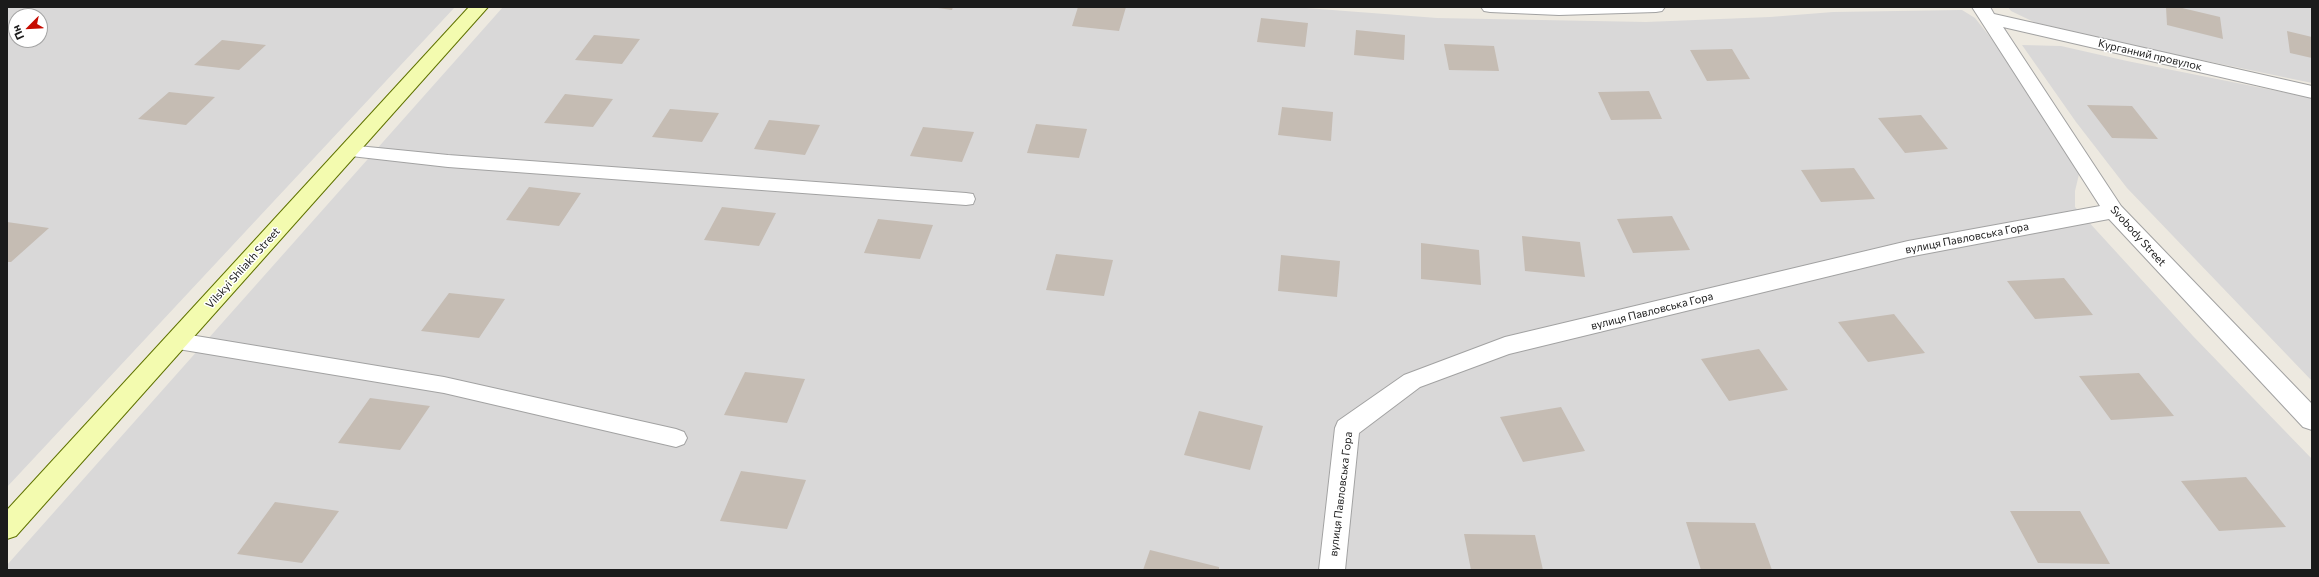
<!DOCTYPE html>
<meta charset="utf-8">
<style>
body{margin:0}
#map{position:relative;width:2319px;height:577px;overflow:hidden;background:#ede9e0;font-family:Commissioner,sans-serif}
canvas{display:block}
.frame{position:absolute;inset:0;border:8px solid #1b1b1b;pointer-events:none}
.north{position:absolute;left:8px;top:8px;width:40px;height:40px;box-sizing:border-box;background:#fff;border:1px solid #a4a4a4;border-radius:50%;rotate:246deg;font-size:11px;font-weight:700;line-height:16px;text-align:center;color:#1b1b1b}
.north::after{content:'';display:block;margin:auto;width:14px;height:18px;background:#c60b00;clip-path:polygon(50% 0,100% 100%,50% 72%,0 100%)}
</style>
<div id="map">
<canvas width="2319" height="577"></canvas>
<div class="frame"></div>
<div class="north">Пн</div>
</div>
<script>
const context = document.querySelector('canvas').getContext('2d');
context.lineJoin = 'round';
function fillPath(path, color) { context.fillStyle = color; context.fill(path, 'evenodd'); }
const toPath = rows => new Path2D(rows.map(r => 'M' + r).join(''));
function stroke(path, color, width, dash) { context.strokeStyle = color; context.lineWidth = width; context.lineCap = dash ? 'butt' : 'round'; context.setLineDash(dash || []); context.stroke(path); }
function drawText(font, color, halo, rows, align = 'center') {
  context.font = font + ' Commissioner,sans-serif'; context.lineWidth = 3; context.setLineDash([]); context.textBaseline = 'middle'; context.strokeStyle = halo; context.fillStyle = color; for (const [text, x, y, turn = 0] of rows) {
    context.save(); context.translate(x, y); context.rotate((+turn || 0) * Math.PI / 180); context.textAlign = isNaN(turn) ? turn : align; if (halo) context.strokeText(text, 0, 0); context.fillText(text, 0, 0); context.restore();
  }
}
fillPath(toPath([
 [7,7,455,7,7,487],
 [16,16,40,16,40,40,16,40],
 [503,7,1293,7,1437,18,1646,22,1770,17,1833,12,1962,10,1975,18,1994,42,2080,170,2075,191,2075,207,2193,336,2312,459,2312,570,7,570,7,565],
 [2008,7,2312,7,2312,83,2144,48,2036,23,2011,11],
 [2022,45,2061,46,2127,61,2312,98,2312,381,2127,188,2076,122]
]), '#d9d8d8');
fillPath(toPath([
 [931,7,953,7,952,10],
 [1078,7,1126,7,1119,31,1072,26],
 [2166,7,2178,7,2220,17,2223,39,2167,25],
 [1261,18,1308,23,1305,47,1257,42],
 [1356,30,1405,35,1404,60,1354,55],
 [2287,31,2312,37,2312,58,2290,53],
 [594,35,640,39,622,64,575,60],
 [222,40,266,45,239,70,194,65],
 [1444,44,1494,46,1499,71,1449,70],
 [1732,49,1750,79,1707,81,1690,50],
 [1649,91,1662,119,1611,120,1598,92],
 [169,92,215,97,186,125,138,119],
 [565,94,613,99,593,127,544,123],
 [2087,105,2132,106,2158,139,2112,138],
 [1282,107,1333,112,1331,141,1278,135],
 [670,109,719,113,702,142,652,137],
 [1921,115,1948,149,1905,153,1878,118],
 [769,120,820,125,805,155,754,149],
 [1036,124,1087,129,1079,158,1027,153],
 [923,127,974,132,962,162,910,156],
 [1854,168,1875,199,1821,202,1801,170],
 [529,187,581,193,559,226,506,220],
 [722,207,776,213,759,246,704,240],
 [1672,216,1690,250,1633,253,1617,219],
 [878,219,933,225,920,259,864,253],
 [7,222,49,228,11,262,7,262],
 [1522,236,1580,242,1585,277,1525,271],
 [1421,243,1479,250,1481,285,1421,279],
 [1056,254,1113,260,1104,296,1046,290],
 [1281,255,1340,261,1337,297,1278,291],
 [2064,278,2093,315,2035,319,2007,281],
 [449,293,505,299,479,338,421,331],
 [1894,314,1925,353,1868,362,1838,322],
 [1759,349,1788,390,1729,401,1701,359],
 [745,372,805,379,787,423,724,415],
 [2139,373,2174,416,2111,420,2079,376],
 [370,398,430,406,400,450,338,443],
 [1561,407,1585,451,1523,462,1500,417],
 [1199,411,1263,426,1250,470,1184,455],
 [741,471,806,480,787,529,720,521],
 [2246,477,2286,527,2219,531,2181,481],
 [275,502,339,511,302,563,237,554],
 [2010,511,2080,511,2110,564,2038,563],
 [1686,522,1755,523,1772,570,1701,570],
 [1464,534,1535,535,1543,570,1471,570],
 [1150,550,1219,567,1219,570,1143,570]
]), '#c5bcb3');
const lane = toPath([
 [348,145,448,155,966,193,973,194,975,199,973,204,966,205,448,167,342,155,339,151,342,147,348,145],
 [178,333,444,377,676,429,684,432,687,438,684,444,676,447,444,393,178,349,171,347,168,341,171,335,178,333]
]);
const street = toPath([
 [1481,7,1665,7,1662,11,1656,12,1559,15,1490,12,1484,11,1481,7],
 [1972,7,1990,7,1994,14,2312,86,2312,98,2003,27,2121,206,2312,404,2312,430,2303,427,2109,219,1908,257,1509,354,1420,387,1359,433,1345,570,1319,570,1335,428,1338,421,1404,375,1505,337,1908,241,2100,206,1972,7]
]);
const secondary = toPath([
 [469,7,488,7,16,536,7,539,7,510,469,7]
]);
stroke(lane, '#a2a2a2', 2);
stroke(street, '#a2a2a2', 2);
stroke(secondary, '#607301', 2);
fillPath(lane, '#fff');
fillPath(street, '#fff');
fillPath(secondary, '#f3fbaf');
drawText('11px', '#1b1b1b', '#fff', [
 ["Курганний провулок",2150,55,13],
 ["Svobody Street",2138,236,48],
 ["вулиця Павловська Гора",1967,238,-11],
 ["Vilskyi Shliakh Street",243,268,-48],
 ["вулиця Павловська Гора",1652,311,-14],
 ["вулиця Павловська Гора",1341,494,-83]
]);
</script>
